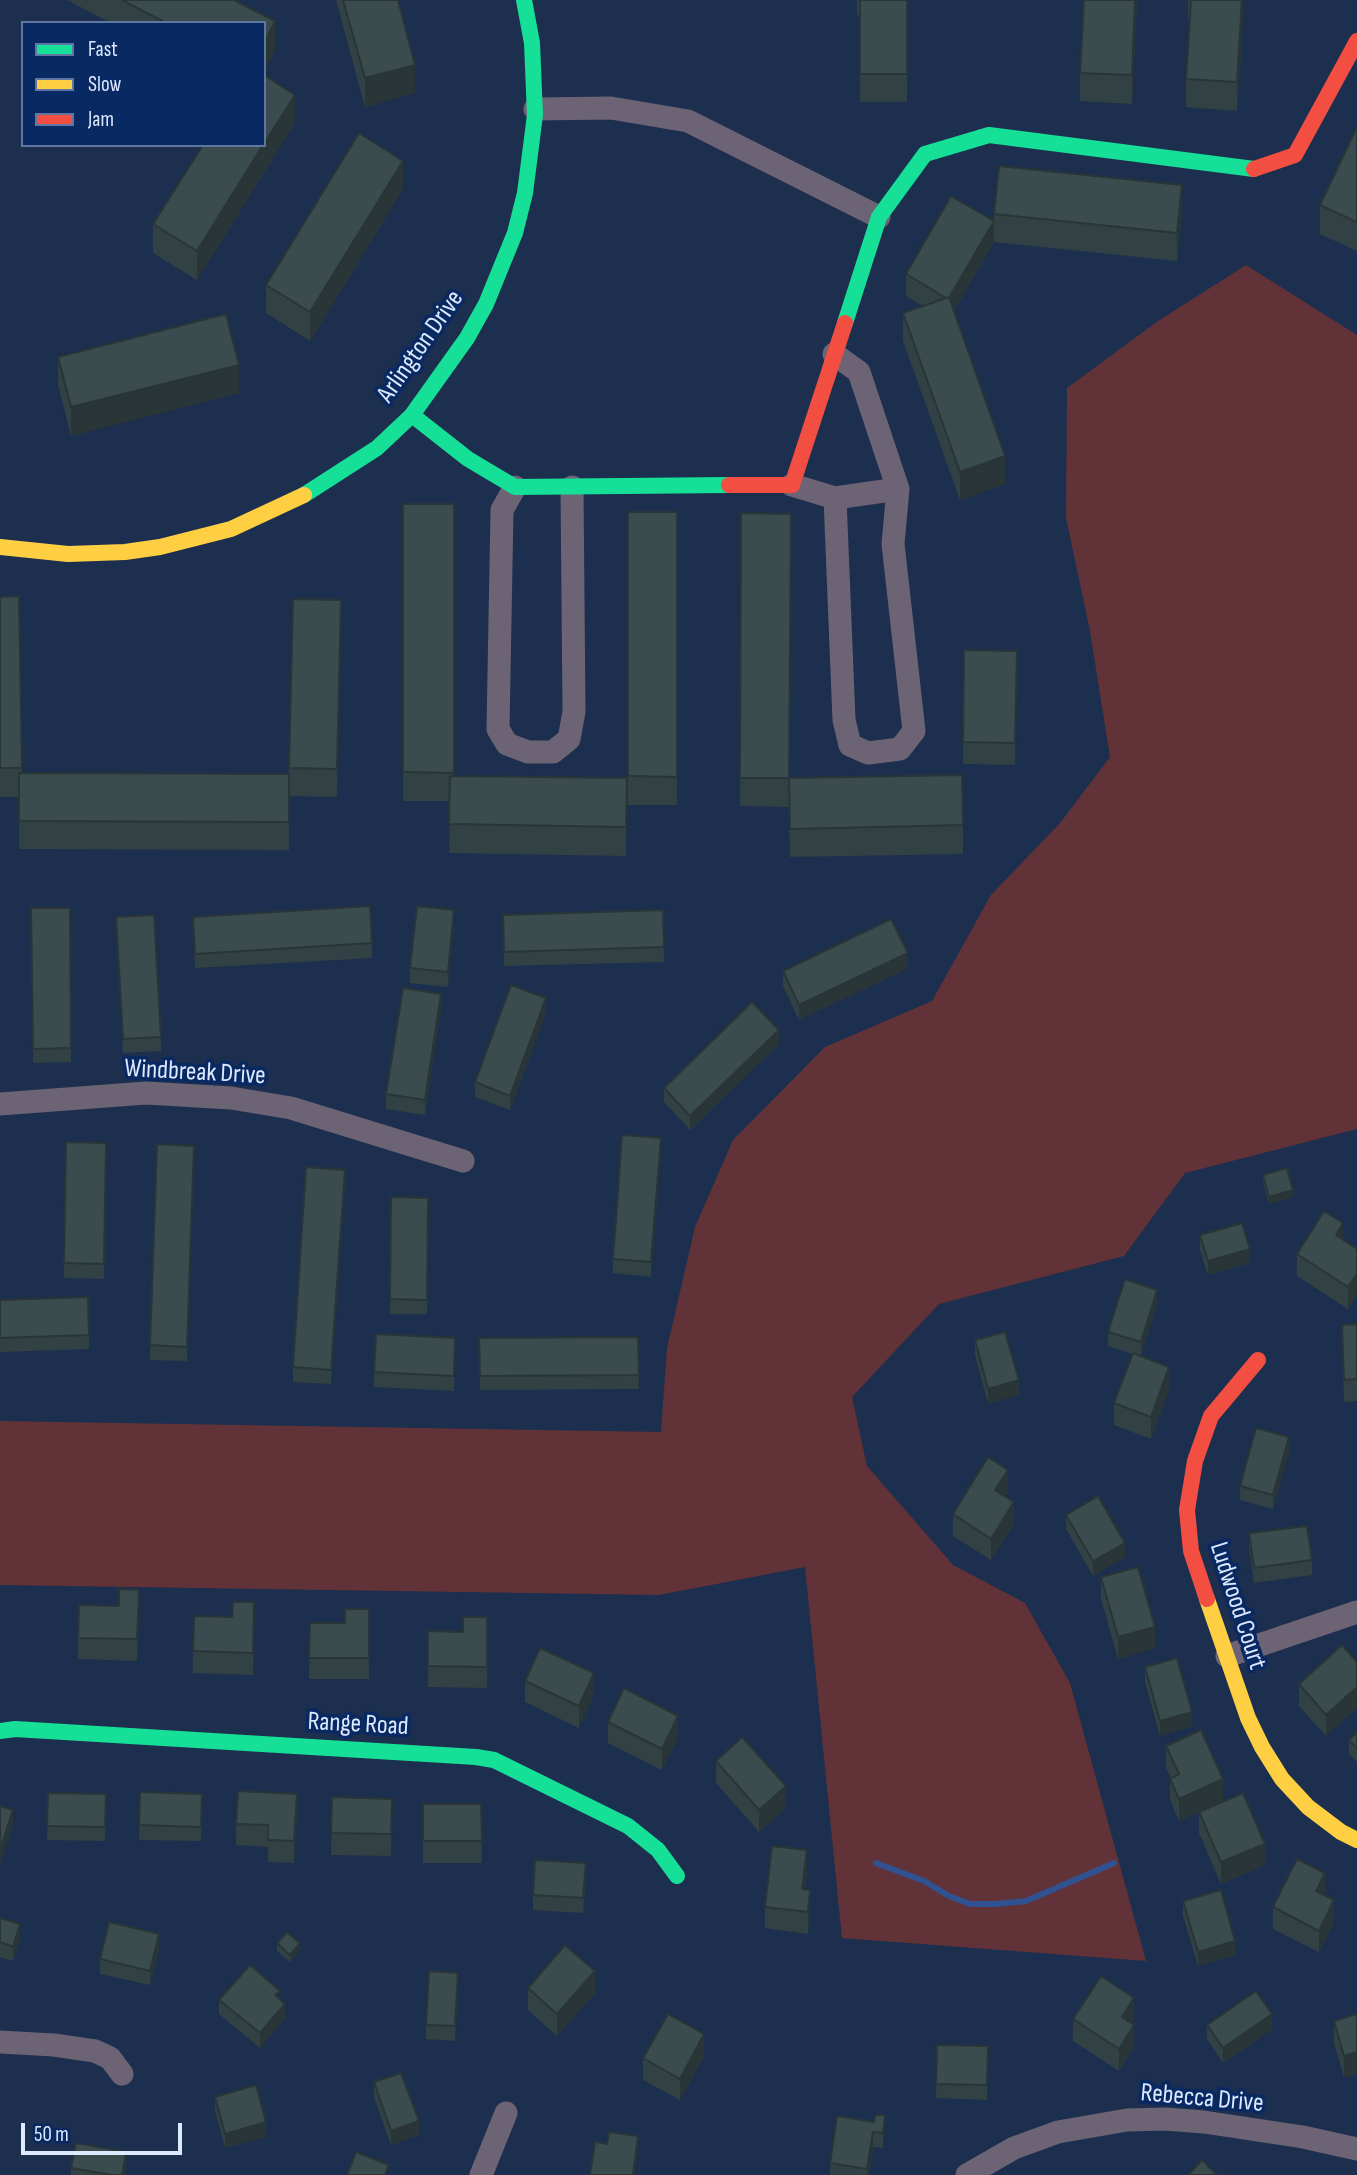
<!DOCTYPE html>
<style>
body{margin:0}
#map{position:relative;width:1357px;height:2175px;overflow:hidden;background:#1d2f4e;font-family:"Sofia Sans Condensed",sans-serif}
canvas{display:block}
.legend{position:absolute;left:21px;top:21px;width:245px;height:126px;box-sizing:border-box;background:#092962;border:2px solid #5e76a1;margin:0;padding:9px 12px;list-style:none;font-size:21px;color:#dde9ff}
.legend li{display:flex;align-items:center;gap:14px;height:35px}
.legend b{width:35px;border:2px solid #5e76a1}
.scale{position:absolute;left:21px;top:2123px;width:161px;height:32px;box-sizing:border-box;border:4px solid #dde9ff;border-top:0;padding-left:9px;font-size:21px;line-height:24px;white-space:nowrap;color:#dde9ff;-webkit-text-stroke:5px #092962;paint-order:stroke}
</style>
<div id="map">
<canvas width="1357" height="2175"></canvas>
<ul class="legend">
<li><b style="height:9px;background:#16e098"></b>Fast</li>
<li><b style="height:9px;background:#ffcf43"></b>Slow</li>
<li><b style="height:9px;background:#f24e42"></b>Jam</li>
</ul>
<div class="scale">50 m</div>
</div>
<script>
const context = document.querySelector('canvas').getContext('2d');
context.lineJoin = 'round';
function fillPath(path, color) { context.fillStyle = color; context.fill(path, 'evenodd'); }
const toPath = rows => new Path2D(rows.map(r => 'M' + r).join(''));
function stroke(path, color, width, dash) { context.strokeStyle = color; context.lineWidth = width; context.lineCap = dash ? 'butt' : 'round'; context.setLineDash(dash || []); context.stroke(path); }
function drawText(font, color, halo, rows, align = 'center') {
  context.font = font + ' "Sofia Sans Condensed",sans-serif'; context.lineWidth = 7; context.setLineDash([]); context.textBaseline = 'middle'; context.strokeStyle = halo; context.fillStyle = color; for (const [text, x, y, turn = 0] of rows) {
    context.save(); context.translate(x, y); context.rotate((+turn || 0) * Math.PI / 180); context.textAlign = isNaN(turn) ? turn : align; if (halo) context.strokeText(text, 0, 0); context.fillText(text, 0, 0); context.restore();
  }
}
fillPath(toPath([
 [1246,265,1357,335,1357,1129,1185,1173,1124,1256,939,1304,852,1397,867,1466,953,1565,1025,1603,1070,1683,1146,1961,842,1938,805,1567,659,1595,0,1585,0,1421,661,1432,667,1348,695,1227,733,1140,825,1047,932,1001,991,895,1060,823,1110,757,1090,631,1066,518,1067,388,1158,321]
]), '#613237');
stroke(toPath([
 [876,1863,924,1881,949,1896,970,1904,997,1904,1026,1901,1114,1863]
]), '#305291', 6);
stroke(toPath([
 [535,109,611,108,688,121,879,217],
 [834,354,859,372,898,489,893,544,914,731,900,749,868,753,850,745,844,720,835,498],
 [792,485,835,498,898,489],
 [515,487,502,510,498,729,507,744,528,752,553,752,569,739,574,712,572,487],
 [0,1104,146,1093,231,1098,291,1108,463,1161],
 [1227,1656,1357,1612],
 [0,2042,54,2045,95,2051,110,2058,122,2074],
 [481,2175,506,2113],
 [967,2175,1014,2148,1058,2132,1127,2120,1165,2119,1204,2122,1303,2137,1357,2149]
]), '#6c6475', 23);
stroke(toPath([
 [845,323,879,217,925,154,989,135,1254,169],
 [412,415,468,459,515,487,729,485],
 [304,495,377,448,412,415,467,338,486,304,515,233,525,193,535,115,532,43,524,0],
 [0,1731,15,1729,476,1757,494,1760,628,1826,658,1850,677,1876]
]), '#16e098', 16);
stroke(toPath([
 [0,547,68,554,125,552,160,547,231,529,304,495],
 [1207,1599,1248,1718,1262,1747,1282,1779,1308,1807,1341,1832,1357,1840]
]), '#ffcf43', 16);
stroke(toPath([
 [1254,169,1295,155,1357,41],
 [729,485,792,485,845,323],
 [1207,1599,1191,1551,1187,1510,1195,1461,1211,1416,1258,1360]
]), '#f24e42', 16);
fillPath(toPath([
 [67,0,234,0,275,21,275,50,264,71,264,23,111,23],
 [336,0,398,0,415,93,365,107],
 [857,0,907,0,907,102,860,102,860,15,857,15],
 [1084,0,1137,0,1132,104,1080,101,1080,73],
 [1188,0,1243,0,1243,20,1237,111,1186,107,1186,79,1190,19,1188,18],
 [295,123,197,280,153,253,153,224],
 [1357,127,1357,251,1320,234,1320,205],
 [403,189,310,341,266,313,266,285],
 [994,214,1182,214,1177,261,994,242],
 [994,242,954,311,1005,484,960,500,903,341,903,313,923,306,906,296,906,274],
 [58,357,239,393,71,436,58,385],
 [403,504,454,504,454,776,627,778,626,856,449,853,450,801,403,801],
 [628,512,677,512,677,805,628,805],
 [741,513,789,778,963,825,963,854,790,857,789,807,740,806],
 [19,596,22,773,289,774,289,850,19,849,19,797,0,797,0,597],
 [341,628,337,797,289,796,289,768],
 [964,650,1017,651,1015,765,963,764],
 [31,908,70,908,71,1062,33,1063],
 [663,910,664,962,504,966,503,915],
 [116,917,161,1037,161,1051,123,1053],
 [193,917,372,943,372,958,195,968],
 [454,924,448,987,410,983,410,968],
 [908,968,799,1020,783,986,783,971],
 [441,1009,425,1115,386,1109,386,1094],
 [546,1013,510,1110,475,1097,475,1082],
 [779,1044,690,1130,664,1102,664,1088],
 [66,1142,106,1143,104,1279,64,1278],
 [194,1146,187,1361,150,1360,150,1345],
 [661,1153,651,1277,613,1273,613,1259],
 [1263,1175,1293,1197,1269,1204,1263,1183],
 [345,1184,331,1384,293,1382,293,1367],
 [391,1197,428,1198,427,1314,390,1314],
 [1200,1235,1250,1263,1208,1275,1200,1250],
 [1357,1249,1357,1296,1348,1309,1297,1276,1297,1254],
 [0,1300,89,1335,89,1349,0,1352],
 [1157,1304,1141,1356,1169,1389,1151,1439,1114,1425,1114,1403,1132,1354,1108,1346,1108,1332],
 [1357,1324,1357,1401,1344,1402,1342,1325],
 [638,1337,639,1389,480,1390,479,1338],
 [975,1340,1019,1395,988,1403,975,1355],
 [455,1353,454,1391,374,1387,374,1372],
 [1289,1452,1273,1509,1240,1500,1240,1486],
 [1008,1491,1005,1496,1014,1524,991,1560,953,1536,953,1514],
 [1066,1515,1125,1557,1093,1576,1066,1529],
 [1249,1533,1312,1560,1312,1575,1254,1583,1249,1548],
 [1101,1577,1155,1648,1118,1659,1101,1599],
 [119,1606,139,1611,137,1661,78,1659,78,1638],
 [369,1609,369,1679,309,1679,310,1623,345,1623],
 [487,1617,487,1688,428,1687,428,1631,463,1632],
 [254,1624,253,1675,193,1673,193,1651],
 [1342,1645,1326,1736,1299,1706,1299,1684],
 [1145,1667,1192,1726,1160,1736,1145,1682],
 [525,1681,594,1695,579,1728,525,1702],
 [608,1722,678,1737,662,1770,608,1743],
 [1357,1732,1357,1762,1349,1754,1349,1740],
 [1166,1746,1223,1801,1204,1810,1265,1865,1221,1884,1199,1833,1199,1812,1179,1821,1170,1800,1170,1779,1171,1778,1166,1768],
 [716,1761,786,1808,759,1832,716,1783],
 [140,1792,202,1794,201,1841,139,1840],
 [48,1793,106,1794,105,1841,47,1840],
 [332,1797,392,1799,391,1856,331,1855],
 [423,1804,481,1804,482,1863,423,1863],
 [297,1816,294,1863,268,1862,268,1847,236,1845,236,1824],
 [807,1872,805,1889,810,1912,808,1934,765,1928,765,1907],
 [586,1878,583,1913,533,1910,533,1895],
 [1325,1895,1334,1922,1319,1952,1273,1929,1273,1907],
 [1183,1901,1235,1955,1198,1966,1183,1916],
 [0,1918,20,1939,13,1961,0,1957],
 [277,1943,300,1950,290,1962,277,1951],
 [159,1949,150,1985,100,1974,100,1959],
 [458,1987,455,2041,426,2039,426,2025],
 [528,1988,595,1993,557,2036,528,2010],
 [280,1999,285,2018,260,2048,219,2014,219,2000],
 [1357,2014,1357,2074,1344,2077,1334,2043,1334,2021],
 [1073,2019,1134,2019,1132,2023,1134,2047,1119,2071,1073,2041],
 [1207,2025,1272,2029,1223,2063,1207,2039],
 [937,2045,988,2046,987,2100,936,2098],
 [704,2056,680,2100,643,2080,643,2058],
 [374,2082,419,2135,391,2145,374,2097],
 [215,2097,266,2137,225,2148,215,2111],
 [837,2116,885,2130,883,2148,873,2147,869,2175,830,2175,830,2163],
 [126,2166,124,2175,71,2175,71,2168]
]), '#324143');
fillPath(toPath([
 [1135,0,1137,0,1132,104,1132,75],
 [1242,0,1243,20,1237,111,1237,82],
 [275,21,275,50,264,71,264,43],
 [415,65,415,93,365,107,365,78],
 [295,95,295,123,197,280,197,251,263,145,264,145,264,144],
 [403,161,403,189,310,341,310,312],
 [1182,185,1182,214,1177,261,1177,233],
 [994,221,994,242,948,321,948,299],
 [239,365,239,393,71,436,71,407],
 [1005,456,1005,484,960,500,960,472],
 [341,600,341,628,337,797,337,769],
 [454,910,454,924,448,987,448,972],
 [908,953,908,968,799,1020,799,1005],
 [441,994,441,1009,425,1115,425,1100],
 [546,998,546,1013,510,1110,510,1096],
 [779,1030,779,1044,690,1130,690,1116],
 [661,1138,661,1153,651,1277,651,1262],
 [345,1170,345,1184,331,1384,331,1370],
 [1293,1190,1293,1197,1269,1204,1269,1197],
 [1343,1223,1343,1245,1336,1235],
 [1250,1249,1250,1263,1208,1275,1208,1261],
 [1357,1274,1357,1296,1348,1309,1348,1287],
 [1157,1290,1157,1304,1141,1357,1141,1342],
 [1169,1367,1169,1389,1151,1439,1151,1417],
 [1019,1380,1019,1395,988,1403,988,1389],
 [1289,1437,1289,1452,1273,1509,1273,1495],
 [1008,1470,1008,1491,995,1511,995,1490],
 [1014,1502,1014,1524,991,1560,991,1539],
 [1125,1543,1125,1557,1093,1576,1093,1561],
 [1155,1627,1155,1648,1118,1659,1118,1637],
 [594,1673,594,1695,579,1728,579,1706],
 [1357,1687,1357,1708,1326,1736,1326,1715],
 [1192,1712,1192,1726,1160,1736,1160,1721],
 [678,1716,678,1737,662,1770,662,1749],
 [1223,1779,1223,1801,1179,1821,1179,1799],
 [786,1786,786,1808,759,1832,759,1810],
 [297,1794,297,1816,294,1863,294,1841],
 [13,1810,13,1824,0,1865,0,1850],
 [1265,1844,1265,1865,1221,1884,1221,1862],
 [807,1850,807,1872,802,1911,802,1889],
 [1325,1873,1325,1895,1316,1913,1316,1891],
 [810,1890,810,1912,808,1934,808,1912],
 [1334,1900,1334,1922,1319,1952,1319,1931],
 [20,1924,20,1939,13,1961,13,1947],
 [159,1934,159,1949,150,1985,150,1971],
 [1235,1941,1235,1955,1198,1966,1198,1952],
 [300,1943,300,1950,290,1962,290,1955],
 [595,1971,595,1993,557,2036,557,2014],
 [458,1973,458,1987,455,2041,455,2026],
 [1134,1998,1134,2019,1122,2038,1122,2017],
 [285,2004,285,2018,260,2048,260,2033],
 [1272,2014,1272,2029,1223,2063,1223,2048],
 [1134,2025,1134,2047,1119,2071,1119,2049],
 [704,2034,704,2056,680,2100,680,2079],
 [1357,2052,1357,2074,1344,2077,1344,2056],
 [885,2115,885,2130,883,2148,883,2133],
 [419,2121,419,2135,391,2145,391,2131],
 [266,2122,266,2137,225,2148,225,2134],
 [873,2132,873,2147,869,2175,867,2175],
 [638,2136,638,2150,635,2175,633,2175],
 [126,2152,126,2166,124,2175,122,2175]
]), '#293537');
const building = toPath([
 [122,0,234,0,275,21,264,43,264,23,166,23,122,0],
 [343,0,398,0,415,65,365,78,343,0],
 [860,0,907,0,907,74,860,74,860,0],
 [1084,0,1135,0,1132,75,1080,73,1084,0],
 [1191,0,1242,0,1237,82,1186,79,1191,0],
 [264,75,295,95,264,144,264,75],
 [1357,127,1357,222,1320,205,1357,127],
 [359,133,403,161,310,312,266,285,359,133],
 [203,145,263,145,197,251,153,224,203,145],
 [999,166,1182,185,1177,233,994,214,999,166],
 [951,196,994,221,949,298,949,297,946,298,906,274,951,196],
 [949,297,1005,456,960,472,903,313,949,297],
 [226,314,239,365,71,407,58,357,226,314],
 [403,504,454,504,454,773,403,772,403,504],
 [628,512,677,512,677,777,628,776,628,512],
 [741,513,791,514,789,778,740,778,741,513],
 [19,596,22,768,0,768,0,597,19,596],
 [293,599,341,600,337,769,289,768,293,599],
 [964,650,1017,651,1015,743,963,742,964,650],
 [19,773,289,774,289,822,19,821,19,773],
 [962,775,963,825,790,829,789,778,962,775],
 [450,776,627,778,626,827,449,824,450,776],
 [370,906,372,943,195,954,193,917,370,906],
 [417,906,454,910,448,972,410,968,417,906],
 [31,908,70,908,71,1048,33,1049,31,908],
 [663,910,664,947,504,952,503,915,663,910],
 [154,915,161,1037,123,1039,116,917,154,915],
 [891,919,908,953,799,1005,783,971,891,919],
 [511,985,546,998,510,1096,475,1082,511,985],
 [403,988,441,994,425,1100,386,1094,403,988],
 [752,1002,779,1030,690,1116,664,1088,752,1002],
 [622,1135,661,1138,651,1262,613,1259,622,1135],
 [66,1142,106,1143,104,1264,64,1263,66,1142],
 [157,1144,194,1146,187,1347,150,1345,157,1144],
 [306,1167,345,1170,331,1370,293,1367,306,1167],
 [1287,1168,1293,1190,1269,1197,1263,1175,1287,1168],
 [391,1197,428,1198,427,1300,390,1299,391,1197],
 [1324,1211,1343,1223,1336,1235,1357,1249,1357,1274,1348,1287,1297,1254,1324,1211],
 [1242,1223,1250,1249,1208,1261,1200,1235,1242,1223],
 [1125,1279,1157,1290,1141,1342,1108,1332,1125,1279],
 [88,1297,89,1335,0,1338,0,1300,88,1297],
 [1357,1324,1357,1379,1344,1380,1342,1325,1357,1324],
 [1005,1332,1019,1380,988,1389,975,1340,1005,1332],
 [376,1334,455,1338,454,1376,374,1372,376,1334],
 [638,1337,639,1375,480,1376,479,1338,638,1337],
 [1133,1353,1169,1367,1151,1417,1114,1403,1133,1353],
 [1256,1428,1289,1437,1273,1495,1240,1486,1256,1428],
 [988,1457,1008,1470,995,1490,1014,1502,991,1539,953,1514,988,1457],
 [1098,1496,1125,1543,1093,1561,1066,1515,1098,1496],
 [1307,1526,1312,1560,1254,1568,1249,1533,1307,1526],
 [1138,1567,1155,1627,1118,1637,1101,1577,1138,1567],
 [119,1589,139,1590,137,1639,78,1638,79,1605,119,1606,119,1589],
 [233,1602,254,1602,253,1653,193,1651,194,1616,232,1617,233,1602],
 [345,1609,369,1609,369,1658,309,1658,310,1623,345,1623,345,1609],
 [463,1617,487,1617,487,1667,428,1666,428,1631,463,1632,463,1617],
 [1342,1645,1357,1662,1357,1687,1326,1715,1299,1684,1342,1645],
 [540,1648,594,1673,579,1706,525,1681,540,1648],
 [1177,1658,1192,1712,1160,1721,1145,1667,1177,1658],
 [624,1688,678,1716,662,1749,608,1722,624,1688],
 [1201,1730,1223,1779,1179,1799,1170,1779,1179,1774,1166,1746,1201,1730],
 [1357,1732,1357,1748,1349,1740,1357,1732],
 [742,1737,786,1786,759,1810,716,1761,742,1737],
 [238,1791,297,1794,294,1841,268,1840,268,1825,236,1824,238,1791],
 [140,1792,202,1794,201,1827,139,1825,140,1792],
 [48,1793,106,1794,105,1827,47,1826,48,1793],
 [1243,1793,1265,1844,1221,1862,1199,1812,1243,1793],
 [332,1797,392,1799,391,1834,331,1833,332,1797],
 [423,1804,481,1804,482,1841,423,1841,423,1804],
 [0,1806,13,1810,0,1850,0,1806],
 [772,1846,807,1850,802,1889,810,1890,808,1912,765,1907,772,1846],
 [1297,1859,1325,1873,1316,1891,1334,1900,1319,1931,1273,1907,1297,1859],
 [535,1860,586,1863,583,1898,533,1895,535,1860],
 [1221,1890,1235,1941,1198,1952,1183,1901,1221,1890],
 [0,1918,20,1924,13,1947,0,1942,0,1918],
 [109,1922,159,1934,150,1971,100,1959,109,1922],
 [287,1932,300,1943,290,1955,277,1943,287,1932],
 [565,1945,595,1971,557,2014,528,1988,565,1945],
 [250,1965,280,1991,275,1995,285,2004,260,2033,219,2000,250,1965],
 [429,1971,458,1973,455,2026,426,2025,429,1971],
 [1101,1976,1134,1998,1122,2017,1134,2025,1119,2049,1073,2019,1101,1976],
 [1256,1991,1272,2014,1223,2048,1207,2025,1256,1991],
 [668,2014,704,2034,680,2079,643,2058,668,2014],
 [1357,2014,1357,2052,1344,2056,1334,2021,1357,2014],
 [937,2045,988,2046,987,2085,936,2084,937,2045],
 [401,2073,419,2121,391,2131,374,2082,401,2073],
 [256,2085,266,2122,225,2134,215,2097,256,2085],
 [875,2115,885,2115,883,2133,873,2132,867,2169,830,2163,837,2116,874,2122,875,2115],
 [609,2132,638,2136,633,2175,590,2175,595,2142,607,2144,609,2132],
 [76,2143,126,2152,122,2175,112,2175,71,2168,76,2143],
 [356,2152,389,2165,385,2175,347,2175,356,2152],
 [1202,2160,1217,2175,1188,2175,1202,2160]
]);
fillPath(building, '#3a4c4e');
stroke(building, '#293537', 2);
drawText('26px', '#dde9ff', '#092962', [
 ["Arlington Drive",421,347,-55],
 ["Windbreak Drive",195,1073,3],
 ["Ludwood Court",1237,1606,72],
 ["Range Road",358,1725,3],
 ["Rebecca Drive",1202,2099,5]
]);
</script>
